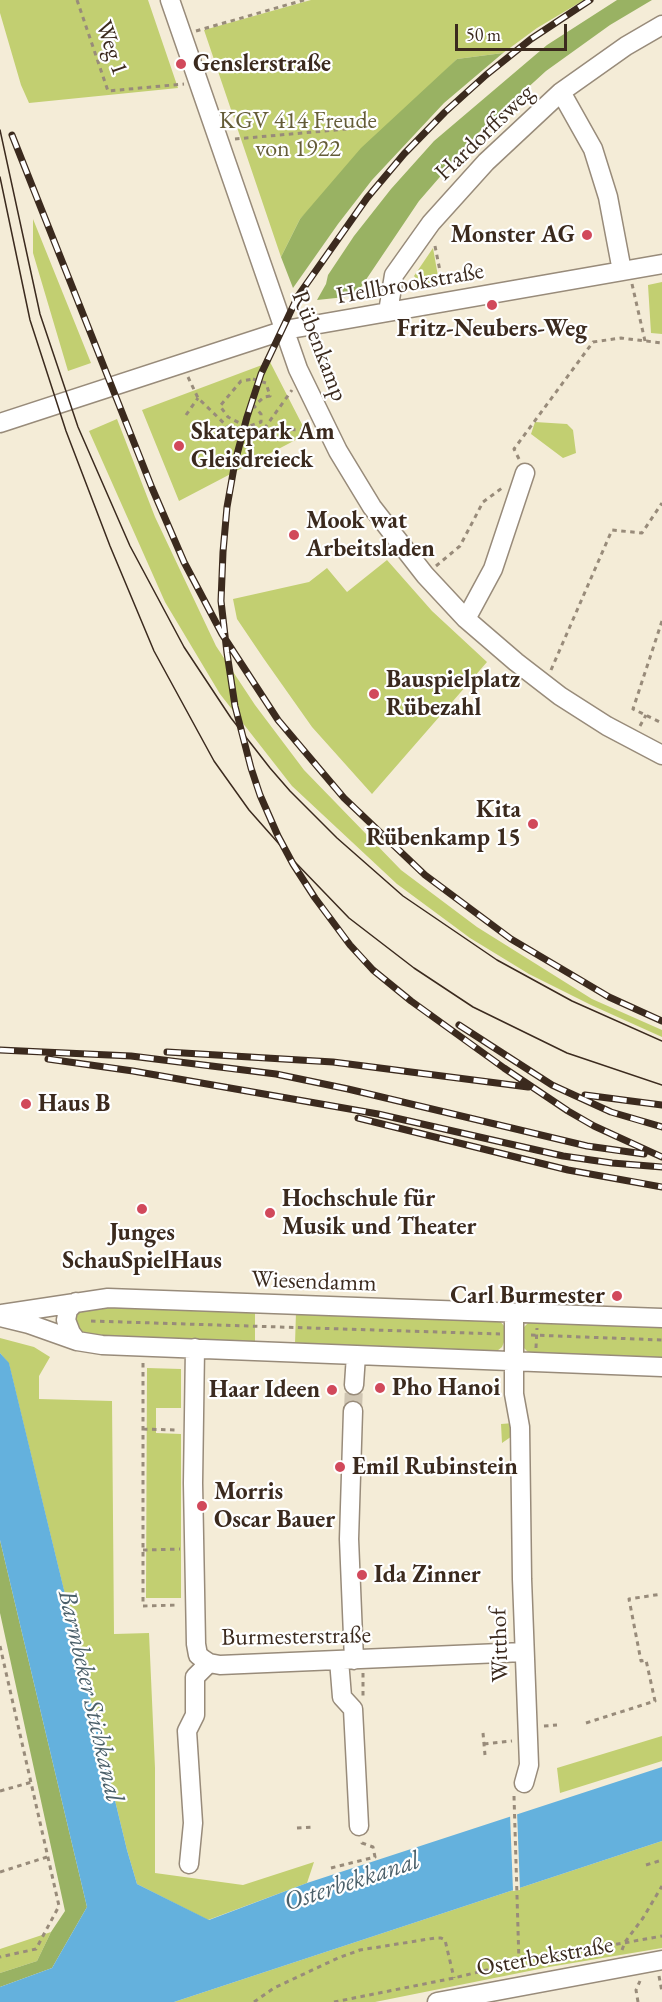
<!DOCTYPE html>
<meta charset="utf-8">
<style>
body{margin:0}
#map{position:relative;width:662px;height:2002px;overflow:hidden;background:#f4ecd7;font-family:"EB Garamond",serif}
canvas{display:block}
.scale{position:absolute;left:455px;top:24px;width:112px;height:27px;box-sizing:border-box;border:3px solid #3b2a1e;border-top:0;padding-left:8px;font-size:18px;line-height:21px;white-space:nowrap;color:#3b2a1e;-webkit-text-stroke:4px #fff;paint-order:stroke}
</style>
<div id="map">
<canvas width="662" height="2002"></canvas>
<div class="scale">50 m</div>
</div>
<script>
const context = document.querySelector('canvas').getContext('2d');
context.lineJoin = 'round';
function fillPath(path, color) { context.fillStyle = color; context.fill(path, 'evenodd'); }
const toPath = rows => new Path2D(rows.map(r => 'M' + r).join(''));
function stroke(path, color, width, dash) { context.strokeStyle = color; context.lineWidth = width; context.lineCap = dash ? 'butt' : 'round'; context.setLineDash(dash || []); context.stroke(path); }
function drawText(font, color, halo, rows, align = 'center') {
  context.font = font + ' "EB Garamond",serif'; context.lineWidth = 4.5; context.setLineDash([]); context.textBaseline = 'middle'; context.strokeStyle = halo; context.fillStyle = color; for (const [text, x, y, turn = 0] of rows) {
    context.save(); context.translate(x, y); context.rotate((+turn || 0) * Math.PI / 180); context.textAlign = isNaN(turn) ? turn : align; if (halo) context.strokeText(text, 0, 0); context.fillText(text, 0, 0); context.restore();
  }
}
fillPath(toPath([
 [0,0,148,0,178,88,29,103,21,85,0,13],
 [311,0,584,0,537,28,503,53,457,59,300,219,281,257,204,30],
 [33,219,91,363,68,371,33,253],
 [433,248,439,282,421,285,414,276],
 [662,282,662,334,651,333,648,285],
 [270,362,307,434,179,501,142,410],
 [117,419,155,517,216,646,255,705,304,770,401,870,477,927,592,999,662,1030,662,1037,591,1005,529,974,470,938,397,884,292,786,220,694,165,602,89,431],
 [535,422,567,424,573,430,576,453,563,458,531,434],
 [387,560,432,611,487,662,372,794,312,727,264,659,237,619,233,599,309,582,327,568,347,592],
 [88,1307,255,1310,255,1342,95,1337,83,1333,76,1328,75,1316,76,1313],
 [296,1312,499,1320,505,1327,506,1337,502,1347,497,1351,491,1352,295,1344],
 [530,1321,662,1325,662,1358,532,1354,528,1352,522,1346,523,1328],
 [0,1338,34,1347,50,1357,39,1376,39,1399,112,1401,114,1634,149,1633,155,1768,155,1873,243,1885,314,1862,307,1883,208,1920,137,1884,127,1850,9,1364,0,1353],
 [147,1368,181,1369,181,1408,156,1408,156,1433,181,1434,181,1598,146,1598],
 [514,1423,515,1434,502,1443,501,1424],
 [662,1736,662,1761,560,1793,557,1768],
 [662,1841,662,1948,549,1967,375,2002,174,2002],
 [51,1932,37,1961,0,1973,0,1949]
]), '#c2cf71');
fillPath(toPath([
 [617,0,652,0,610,25,546,71,478,133,419,201,355,296,317,300,326,284,328,275,354,236,391,189,434,141,547,45],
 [503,53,444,103,372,180,338,224,293,288,281,257,300,219,361,148,457,59],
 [0,1540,87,1907,52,1968,0,1987,0,1973,37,1961,51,1932,65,1911,0,1613]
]), '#99b263');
fillPath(toPath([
 [0,1353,9,1363,127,1850,137,1884,209,1920,307,1883,662,1767,662,1841,174,2002,0,2002,0,1987,52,1968,87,1907,0,1540]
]), '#64b1dd');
fillPath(toPath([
 [517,1811,520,1890,513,1891,510,1814]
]), '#f4ecd7');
stroke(toPath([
 [353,1411,354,1385]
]), '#cfc5b2', 18, [18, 9]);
const minor = toPath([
 [170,0,298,369,338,451,372,507,425,575,466,619,516,662,560,696,607,726,662,755],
 [561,92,593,149,608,197,622,271],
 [388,312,394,275,431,223,486,162,561,92,626,46,662,25],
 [0,423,285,330,662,264],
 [466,619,493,569,525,473],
 [76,1302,68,1310,66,1320,71,1333,77,1341],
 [514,1313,514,1394,520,1427,522,1579,529,1765,524,1783],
 [2,1314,108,1298,662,1318],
 [0,1317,29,1324,77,1341,102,1345,662,1367],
 [195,1348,193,1483,196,1644,198,1655,203,1659,209,1663,220,1665,524,1652],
 [354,1385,356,1355],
 [353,1411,349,1539,354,1660],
 [339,1660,342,1697,353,1709,359,1826],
 [189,1864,193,1823,187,1731,195,1715,195,1677,209,1663],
 [437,2002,662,1960]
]);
stroke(minor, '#988b7a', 21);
stroke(toPath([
 [77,0,108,91,184,84],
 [196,31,304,0],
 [235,139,358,128],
 [435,246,443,286],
 [632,284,645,341],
 [188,377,198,398,234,433,244,438,253,437,264,429,292,390],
 [253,379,266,383,270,396,264,397,254,406,261,414,261,422,247,427,228,417,220,406,241,381,253,379],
 [186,415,198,398],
 [264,429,310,430],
 [519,459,514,449,593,342,621,338,662,343],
 [436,566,460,546,483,502,502,488],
 [662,621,633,709,662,723],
 [551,670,612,530,642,533,662,503],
 [640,726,646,715],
 [91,1321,500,1334],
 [531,1335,662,1340],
 [536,1348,537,1328],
 [143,1363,143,1606,179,1605],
 [143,1429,177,1430],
 [143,1550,180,1549],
 [0,1646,59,1906,36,1949,0,1957],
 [363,1673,363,1696],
 [586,1723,655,1701,646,1660,641,1661,629,1599,662,1594],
 [544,1726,557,1725],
 [483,1733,485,1755],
 [484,1744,512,1741],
 [0,1791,32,1782],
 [514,1796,519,1962],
 [297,1828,314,1827],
 [646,1865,662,1860],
 [331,1868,375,1857,373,1847,362,1843,362,1840],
 [0,1872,47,1857],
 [622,1950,625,1942,643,1918,662,1886],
 [659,1976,662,1992],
 [254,2002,274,1988,338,1958,360,1950,435,1938,441,1938,445,1940,454,1978],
 [334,2002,454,1978,519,1962,662,1936],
 [638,2002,636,1990,640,1981]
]), '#988b7a', 3, [4.5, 4.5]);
stroke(minor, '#fff', 18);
stroke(toPath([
 [0,130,40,314,78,427,130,546,184,647,231,718,270,768,290,791,337,838,403,896,497,960,572,1001,662,1041],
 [0,177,30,320,66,431,110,546,154,651,214,761,249,810,295,862,349,918,414,968,473,1007,567,1053,662,1085]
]), '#3b2a1e', 1.5);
const rail = toPath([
 [590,0,531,39,486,75,445,112,404,154,367,198,298,296,261,374,247,417,235,462,227,507,223,552,221,601,227,653,235,706,251,768,260,795,278,836,293,864,315,898,350,945,373,970,411,1001,504,1068,568,1111,594,1126,662,1157],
 [12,135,152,488,184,562,222,634,278,720,344,798,425,875,511,939,609,997,662,1021],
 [459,1025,552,1085,611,1112,662,1127],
 [0,1050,131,1056,276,1074,348,1089,587,1146,644,1154],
 [167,1052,333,1062,528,1087],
 [48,1059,133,1071,378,1114,563,1156,612,1163,662,1167],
 [585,1095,662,1105],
 [358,1118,568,1170,662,1187]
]);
stroke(rail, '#3b2a1e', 7);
stroke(rail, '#fff', 4.5, [14]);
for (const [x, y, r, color] of [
 [181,64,6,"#d1495b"],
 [587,235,6,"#d1495b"],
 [492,305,6,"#d1495b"],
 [179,446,6,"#d1495b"],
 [294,535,6,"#d1495b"],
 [374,694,6,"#d1495b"],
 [533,824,6,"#d1495b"],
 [26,1104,6,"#d1495b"],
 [142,1209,6,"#d1495b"],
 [270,1213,6,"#d1495b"],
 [617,1296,6,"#d1495b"],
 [380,1388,6,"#d1495b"],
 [332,1390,6,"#d1495b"],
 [340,1467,6,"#d1495b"],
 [202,1506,6,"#d1495b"],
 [362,1575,6,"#d1495b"]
]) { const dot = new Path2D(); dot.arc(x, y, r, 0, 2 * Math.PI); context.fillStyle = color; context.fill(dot); stroke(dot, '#fff', 2); }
drawText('24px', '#3b2a1e', '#fff', [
 ["Weg 1",111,48,71],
 ["Hardorffsweg",485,133,-44],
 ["Hellbrookstraße",410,284,-10],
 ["Rübenkamp",319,346,69],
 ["Wiesendamm",314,1282,2],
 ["Burmesterstraße",296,1637,-1],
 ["Witthof",500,1645,-92],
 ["Osterbekstraße",545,1957,-10]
]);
drawText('bold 24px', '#3b2a1e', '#fff', [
 ["Genslerstraße",193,64],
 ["Monster AG",575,235,"right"],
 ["Fritz-Neubers-Weg",492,329,"center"],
 ["Skatepark Am",191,432],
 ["Gleisdreieck",191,460],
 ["Mook wat",306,521],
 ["Arbeitsladen",306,549],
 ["Bauspielplatz",386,680],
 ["Rübezahl",386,708],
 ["Kita",521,810,"right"],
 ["Rübenkamp 15",521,838,"right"],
 ["Haus B",38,1104],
 ["Hochschule für",282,1199],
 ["Musik und Theater",282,1227],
 ["Junges",142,1233,"center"],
 ["SchauSpielHaus",142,1261,"center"],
 ["Carl Burmester",605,1296,"right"],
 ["Pho Hanoi",392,1388],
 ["Haar Ideen",320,1390,"right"],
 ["Emil Rubinstein",352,1467],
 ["Morris",214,1492],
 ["Oscar Bauer",214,1520],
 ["Ida Zinner",374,1575]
], 'left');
drawText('24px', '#645c37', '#fff', [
 ["KGV 414 Freude",298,121],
 ["von 1922",298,149]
]);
drawText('italic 26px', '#4b606a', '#fff', [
 ["Barmbeker Stichkanal",90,1696,77],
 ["Osterbekkanal",352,1882,-18]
]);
</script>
